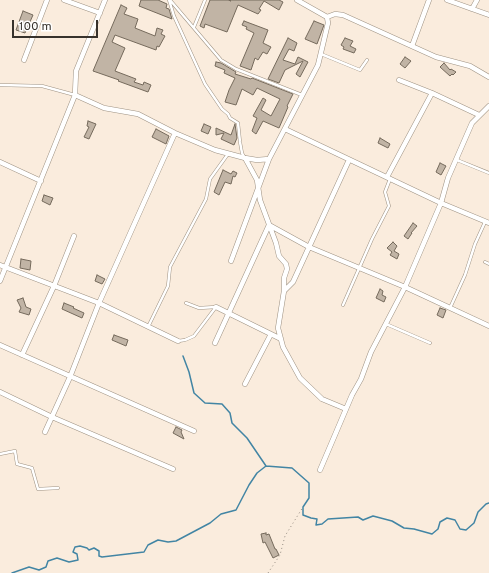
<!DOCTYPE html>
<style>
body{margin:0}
#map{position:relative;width:489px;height:573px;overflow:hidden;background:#faecdd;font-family:Overpass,sans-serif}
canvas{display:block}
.scale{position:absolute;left:12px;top:20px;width:86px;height:18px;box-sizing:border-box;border:2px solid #37322c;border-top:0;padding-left:5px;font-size:12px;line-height:14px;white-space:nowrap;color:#37322c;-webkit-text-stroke:3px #fff;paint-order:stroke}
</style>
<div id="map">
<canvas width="489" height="573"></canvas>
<div class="scale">100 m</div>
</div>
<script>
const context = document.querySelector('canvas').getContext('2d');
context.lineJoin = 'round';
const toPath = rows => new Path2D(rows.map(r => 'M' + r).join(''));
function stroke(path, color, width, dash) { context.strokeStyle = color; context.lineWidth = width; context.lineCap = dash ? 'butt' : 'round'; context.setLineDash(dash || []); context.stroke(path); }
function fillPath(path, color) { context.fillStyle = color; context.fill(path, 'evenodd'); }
stroke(toPath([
 [183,356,189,372,194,393,205,403,222,404,230,413,232,423,247,438,266,466],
 [12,573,29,567,39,570,46,567,48,561,57,558,69,562,78,560,77,554,73,552,75,547,80,546,87,548,89,550,94,548,99,551,99,556,102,557,144,552,148,545,158,540,168,542,176,541,210,523,221,514,236,510,249,485,257,473,266,466,292,468,309,483,309,498,303,507,303,515,311,518,317,519,316,525,322,524,328,519,358,517,363,520,373,516,392,521,404,528,414,529,432,534,438,529,440,522,447,518,455,520,460,529,466,530,474,523,478,512,486,504,489,503]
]), '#4285a4', 1.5);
const building = toPath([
 [141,0,158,0,167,4,166,8,169,9,172,19,139,6,141,0],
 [210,0,228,0,231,1,229,0,279,0,283,2,279,10,264,1,259,9,261,10,258,14,238,5,227,32,205,24,204,28,200,26,210,0],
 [121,5,127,8,124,14,138,19,135,28,155,36,157,28,163,30,161,34,165,36,159,47,157,46,156,50,115,35,112,42,125,48,115,71,136,79,134,82,143,85,144,82,151,85,148,92,118,81,119,80,93,71,121,5],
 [23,11,33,15,25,33,16,30,23,11],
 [244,21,268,30,263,43,271,47,267,54,263,52,258,60,255,58,251,70,240,66,254,33,246,29,247,27,242,25,244,21],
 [314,21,324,25,317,44,305,39,314,21],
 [288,38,297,43,294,51,289,49,283,60,295,64,298,57,308,62,300,77,296,74,303,61,285,70,279,83,268,79,288,38],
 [345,38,353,41,350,46,356,49,354,53,343,49,344,47,341,45,345,38],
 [405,57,411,61,405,68,400,64,405,57],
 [216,62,221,63,236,72,235,74,251,79,252,78,293,94,287,106,288,107,279,128,263,121,256,134,252,131,257,118,253,116,263,98,266,100,261,110,271,116,280,99,257,88,253,95,242,89,236,105,225,102,229,90,235,78,224,73,225,70,215,66,216,62],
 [444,63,450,70,451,69,456,72,453,75,452,74,450,76,440,67,444,63],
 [88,121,96,124,89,139,84,137,89,127,87,126,88,121],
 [204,124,211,127,208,134,201,131,204,124],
 [235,124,237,138,234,145,221,139,224,133,216,135,216,128,231,135,235,124],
 [156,129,169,136,166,144,152,137,156,129],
 [380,138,390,144,388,148,378,143,380,138],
 [440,163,446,166,441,175,436,172,440,163],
 [223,170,231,174,233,171,237,173,235,177,233,176,231,184,225,182,219,195,214,192,223,170],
 [44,195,53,198,50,205,42,201,44,195],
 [413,223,417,226,411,233,412,233,408,239,404,236,413,223],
 [393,242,397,246,394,251,399,254,397,259,390,255,392,252,387,248,393,242],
 [21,259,31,261,30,270,20,268,21,259],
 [97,275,105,279,102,284,95,281,97,275],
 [380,289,383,291,382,295,386,297,384,302,376,298,380,289],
 [23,298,26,307,31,309,29,315,19,312,21,308,17,300,23,298],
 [64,303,74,307,73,308,84,313,82,318,62,309,64,303],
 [440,308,446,310,443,318,437,315,440,308],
 [114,335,128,340,126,346,112,340,114,335],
 [176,427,182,430,181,432,184,439,173,433,176,427],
 [266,533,266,535,269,534,275,549,276,549,279,555,273,558,265,542,263,543,261,534,266,533]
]);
fillPath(building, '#c1b4a5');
stroke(building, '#756a5c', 1);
const lane = toPath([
 [169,0,174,16,205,84,222,109,228,114,230,118,238,123,240,142,242,153,244,157],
 [170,0,221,60,236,69,302,95],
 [194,27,205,0],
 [321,54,360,70,367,60],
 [0,85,42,86,75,95],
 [457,160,489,173],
 [485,262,489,264],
 [186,303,199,308,216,307],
 [343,305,372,239,389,206,385,192,390,179],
 [450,308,465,275,475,244,485,222],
 [386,324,430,343],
 [148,327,168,286,170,267,206,199,210,179,228,154],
 [178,341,185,340,194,336,216,307],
 [0,454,15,451,17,464,32,468,38,489,58,488]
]);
const street = toPath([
 [64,0,100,13],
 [447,0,489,15],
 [472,9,477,0],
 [327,17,335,14,343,15,436,57,470,66,489,77],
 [412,46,429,0],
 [24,60,47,0],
 [399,80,432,93,479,115],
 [75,95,104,108,138,114,175,133,215,150,245,158,257,160,269,159],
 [285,129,441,203,489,223],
 [245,158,257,180,260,200,276,243,279,256,286,264,287,269,284,278,284,291,278,328,283,347,300,378,322,399,346,409],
 [0,162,41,181],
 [387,177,432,93],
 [231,261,269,159,318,65,328,23,327,17,297,0],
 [0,265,99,303,178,341],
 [0,281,75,95,76,71,105,0],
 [284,291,293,282,349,160],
 [216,307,281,339],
 [215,343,269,225,309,247,405,287,489,326],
 [0,345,194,431],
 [22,355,54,286,74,236],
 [245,384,271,334],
 [0,392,52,417,173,469],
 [45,432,70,377,99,303,175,133],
 [320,470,352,395,361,379,371,352,405,287,441,203,448,178,472,123,489,106]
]);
stroke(lane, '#9e9283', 3.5);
stroke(street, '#9e9283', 5.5);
stroke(toPath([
 [268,573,280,555,285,536,303,507]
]), '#92897f', 1, [1, 3]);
stroke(lane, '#fff', 2.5);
stroke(street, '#fff', 4.5);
</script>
